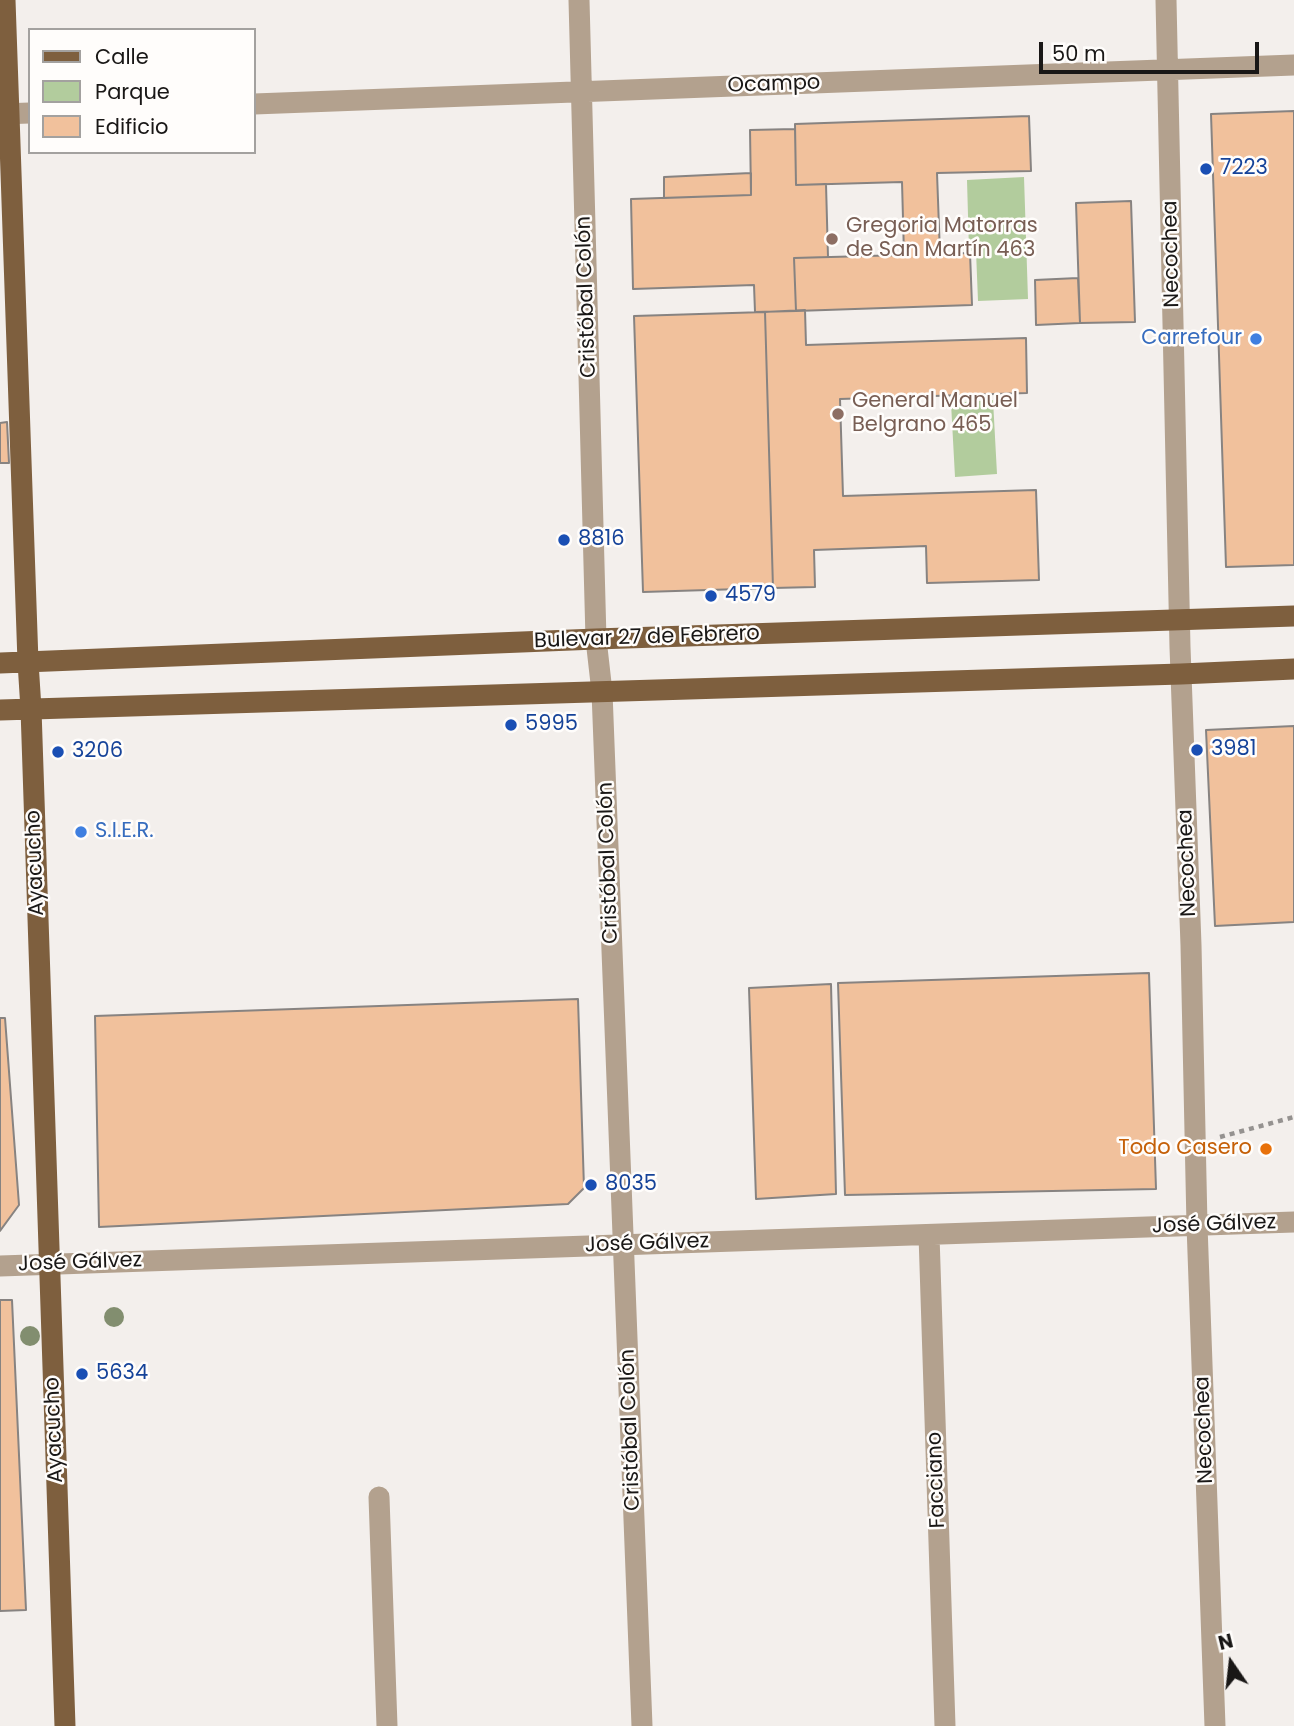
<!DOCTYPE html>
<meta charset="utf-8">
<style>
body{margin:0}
#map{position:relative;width:1294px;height:1726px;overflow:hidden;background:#f3efec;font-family:Poppins,sans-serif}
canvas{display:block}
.legend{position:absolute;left:28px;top:28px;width:228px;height:126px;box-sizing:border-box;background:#fffdfb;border:2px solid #a3a19f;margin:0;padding:9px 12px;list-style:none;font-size:21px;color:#191716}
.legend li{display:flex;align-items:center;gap:14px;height:35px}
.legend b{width:35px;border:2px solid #a3a19f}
.north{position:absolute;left:1196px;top:1628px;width:70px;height:70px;-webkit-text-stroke:5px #fffdfb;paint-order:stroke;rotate:346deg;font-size:19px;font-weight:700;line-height:28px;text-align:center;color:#191716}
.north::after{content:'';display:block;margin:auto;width:24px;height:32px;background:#191716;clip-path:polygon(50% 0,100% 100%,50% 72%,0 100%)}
.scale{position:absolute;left:1039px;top:42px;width:220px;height:32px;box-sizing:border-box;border:4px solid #191716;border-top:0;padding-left:9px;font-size:21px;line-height:24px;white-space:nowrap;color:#191716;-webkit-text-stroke:5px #fffdfb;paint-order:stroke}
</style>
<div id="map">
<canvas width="1294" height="1726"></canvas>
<ul class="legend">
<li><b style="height:9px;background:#7e5f3e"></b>Calle</li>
<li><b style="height:19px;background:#b2cc9d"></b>Parque</li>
<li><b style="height:19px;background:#f1c19c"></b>Edificio</li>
</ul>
<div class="north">N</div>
<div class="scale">50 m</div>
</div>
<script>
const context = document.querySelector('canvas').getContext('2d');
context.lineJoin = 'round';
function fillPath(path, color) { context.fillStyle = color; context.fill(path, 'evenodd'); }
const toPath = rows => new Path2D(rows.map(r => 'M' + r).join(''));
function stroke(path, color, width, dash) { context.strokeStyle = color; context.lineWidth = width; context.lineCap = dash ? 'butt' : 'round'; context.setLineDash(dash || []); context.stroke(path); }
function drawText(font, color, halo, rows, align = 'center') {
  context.font = font + ' Poppins,sans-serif'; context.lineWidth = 5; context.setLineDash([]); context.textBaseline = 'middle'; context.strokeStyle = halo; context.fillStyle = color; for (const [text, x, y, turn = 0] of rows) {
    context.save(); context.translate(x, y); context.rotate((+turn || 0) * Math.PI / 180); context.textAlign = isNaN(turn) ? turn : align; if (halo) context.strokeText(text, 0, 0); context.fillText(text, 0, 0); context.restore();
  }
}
fillPath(toPath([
 [1024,177,1028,299,978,301,976,251,969,251,967,180],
 [993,400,997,474,955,477,951,403]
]), '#b2cc9d');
const building = toPath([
 [1294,111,1294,565,1226,567,1211,114,1294,111],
 [1029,116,1031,171,937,173,940,254,970,253,972,305,796,311,794,258,904,255,902,182,796,185,795,124,1029,116],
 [795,129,796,185,826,184,828,257,794,258,796,311,755,312,754,285,633,289,631,199,751,195,750,130,795,129],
 [751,173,751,195,664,198,664,177,751,173],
 [1131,201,1135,322,1080,323,1076,203,1131,201],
 [1078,278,1080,323,1036,325,1035,280,1078,278],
 [805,310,806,345,1026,338,1027,393,840,399,843,496,1036,490,1039,580,927,583,926,546,814,550,815,587,773,588,765,312,805,310],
 [765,312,773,588,643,592,634,316,765,312],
 [7,422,9,463,0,463,0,423,7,422],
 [1294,726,1294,922,1215,926,1206,730,1294,726],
 [1149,973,1156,1189,845,1195,838,983,1149,973],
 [831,984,836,1194,756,1199,749,988,831,984],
 [578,999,584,1188,568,1204,99,1227,95,1016,578,999],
 [0,1018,5,1018,19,1205,0,1231,0,1018],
 [0,1300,12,1300,26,1610,0,1611,0,1300]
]);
fillPath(building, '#f1c19c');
stroke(building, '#878381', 2);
stroke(toPath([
 [1220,1137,1294,1117]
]), '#959290', 4.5, [5, 5]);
stroke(toPath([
 [579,0,596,639,602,692,642,1726],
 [1166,0,1180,647,1191,945,1197,1225,1215,1726],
 [254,104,1294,65],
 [0,114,30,113],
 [929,1235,945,1726],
 [0,1266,1294,1222],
 [379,1497,387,1726]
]), '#b3a18e', 21);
stroke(toPath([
 [5,0,28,662,31,709,65,1726],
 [0,663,596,639,1294,616],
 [0,710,1181,674,1294,669]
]), '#7e5f3e', 21);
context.fillStyle = '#828e6f';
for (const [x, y] of [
 [114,1317],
 [30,1336]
]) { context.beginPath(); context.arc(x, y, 10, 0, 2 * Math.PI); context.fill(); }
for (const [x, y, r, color] of [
 [1206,169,7,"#1a4fb4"],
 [832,239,7,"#8d6e63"],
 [1256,339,7,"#3f7fe0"],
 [838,414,7,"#8d6e63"],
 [564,540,7,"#1a4fb4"],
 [711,596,7,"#1a4fb4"],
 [511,725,7,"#1a4fb4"],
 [1197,750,7,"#1a4fb4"],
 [58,752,7,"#1a4fb4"],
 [81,832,7,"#3f7fe0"],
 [1266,1149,7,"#e8710a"],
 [591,1185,7,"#1a4fb4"],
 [82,1374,7,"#1a4fb4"]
]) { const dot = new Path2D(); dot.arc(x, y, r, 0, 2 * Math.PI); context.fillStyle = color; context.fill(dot); stroke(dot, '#fffdfb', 2.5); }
drawText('21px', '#191716', '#fffdfb', [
 ["Ocampo",774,85,-2],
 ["Necochea",1172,254,-91],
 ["Cristóbal Colón",587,297,-92],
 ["Bulevar 27 de Febrero",647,638,-2],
 ["Ayacucho",36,863,-92],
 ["Cristóbal Colón",609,863,-92],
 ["Necochea",1188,863,-92],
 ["José Gálvez",1214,1225,-2],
 ["José Gálvez",647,1244,-2],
 ["José Gálvez",80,1263,-2],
 ["Ayacucho",55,1430,-92],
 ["Cristóbal Colón",631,1430,-92],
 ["Necochea",1205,1430,-92],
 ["Facciano",937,1480,-92]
]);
drawText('21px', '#164399', '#fffdfb', [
 ["7223",1220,169],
 ["8816",578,540],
 ["4579",725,596],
 ["5995",525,725],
 ["3981",1211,750],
 ["3206",72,752],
 ["8035",605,1185],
 ["5634",96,1374]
], 'left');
drawText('21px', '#785e54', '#fffdfb', [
 ["Gregoria Matorras",846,227],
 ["de San Martín 463",846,251],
 ["General Manuel",852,402],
 ["Belgrano 465",852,426]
], 'left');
drawText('21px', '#366cbe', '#fffdfb', [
 ["Carrefour",1242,339],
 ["S.I.E.R.",95,832,"left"]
], 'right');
drawText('21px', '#c56008', '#fffdfb', [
 ["Todo Casero",1252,1149]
], 'right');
</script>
